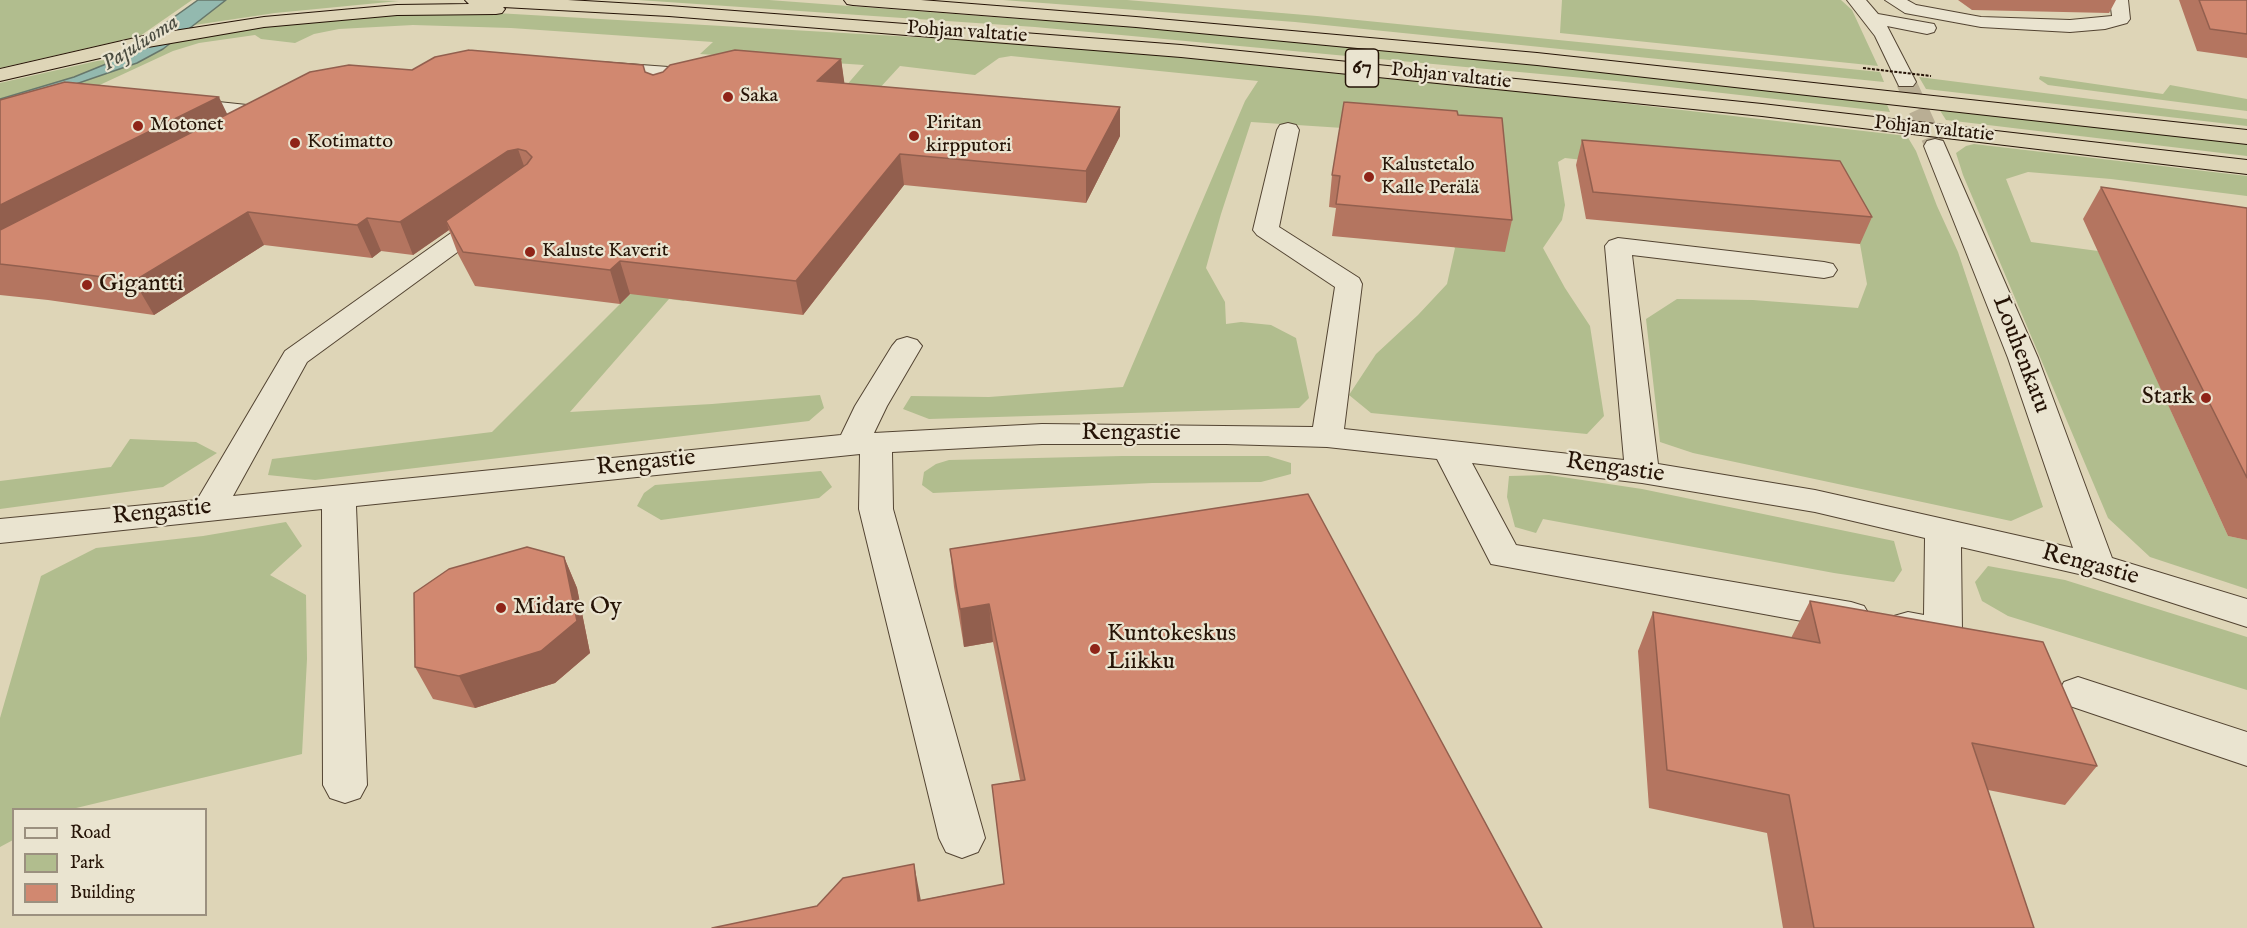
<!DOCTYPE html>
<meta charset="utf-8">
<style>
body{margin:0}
#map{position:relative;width:2247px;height:928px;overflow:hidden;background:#ded5b7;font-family:"IM FELL English",serif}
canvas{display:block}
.legend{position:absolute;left:12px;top:808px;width:195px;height:108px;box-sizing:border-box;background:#eae4d0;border:2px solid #9b907f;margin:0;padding:8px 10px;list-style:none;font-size:18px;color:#251306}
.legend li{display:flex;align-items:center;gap:12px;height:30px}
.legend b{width:30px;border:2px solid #9b907f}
</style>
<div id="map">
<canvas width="2247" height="928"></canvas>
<ul class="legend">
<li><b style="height:8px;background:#eae4d0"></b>Road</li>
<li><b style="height:16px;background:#b1bd8e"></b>Park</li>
<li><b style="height:16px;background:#d18870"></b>Building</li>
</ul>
</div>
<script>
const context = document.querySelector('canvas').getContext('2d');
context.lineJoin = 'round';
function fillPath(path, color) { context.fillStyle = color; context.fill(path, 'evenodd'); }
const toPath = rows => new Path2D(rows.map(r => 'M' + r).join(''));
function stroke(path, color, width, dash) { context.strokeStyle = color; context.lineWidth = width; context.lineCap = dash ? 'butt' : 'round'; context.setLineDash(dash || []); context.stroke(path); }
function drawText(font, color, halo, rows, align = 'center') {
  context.font = font + ' "IM FELL English",serif'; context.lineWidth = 4.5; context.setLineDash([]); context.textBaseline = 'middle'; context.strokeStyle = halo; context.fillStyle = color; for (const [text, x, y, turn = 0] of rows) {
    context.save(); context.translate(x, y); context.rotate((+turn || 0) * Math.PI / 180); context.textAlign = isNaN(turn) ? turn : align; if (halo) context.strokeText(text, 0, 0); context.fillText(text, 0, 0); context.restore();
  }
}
fillPath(toPath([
 [0,0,192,0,140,36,0,68],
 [226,0,367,0,399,1,275,13,188,26,215,5],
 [638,0,769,0,1222,34,1535,64,1886,102,1890,112,1616,81,1035,27],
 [1003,0,1127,0,1317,16,1880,72,1884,82,1295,22],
 [1562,0,1841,0,1852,10,1878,66,1560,33],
 [496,13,1018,43,1156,55,1569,97,1907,136,1916,151,1937,206,1958,252,2043,507,2011,521,1693,453,1660,442,1646,319,1677,299,1753,300,1858,308,1867,284,1860,244,1830,187,1565,158,1558,162,1565,205,1562,220,1543,248,1565,288,1590,326,1604,416,1587,434,1371,413,1349,395,1376,354,1418,315,1447,284,1455,248,1343,128,1251,122,1221,214,1206,268,1225,302,1226,324,1241,322,1271,325,1296,338,1309,398,1299,408,929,419,903,409,911,396,989,397,1123,387,1245,101,1258,81,1011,56,999,58,975,75,900,66,684,301,669,299,570,412,712,404,820,395,824,408,809,421,315,480,268,475,272,459,492,432,620,304,845,87,864,65,700,54,713,42,511,28,413,25,339,29,314,34,295,43,261,39,255,35,199,43,173,51,91,89,0,115,0,83,97,61,157,53,173,42,263,26,411,14],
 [2040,76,2163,94,2170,85,2247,99,2247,111,2048,85,2039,79],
 [1919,77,2247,119,2247,126,1926,89],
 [1939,109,2247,144,2247,156,1946,120],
 [1974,144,2247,176,2247,196,2111,179,2028,172,2006,179,2031,242,2098,251,2228,536,2247,540,2247,589,2150,557,2108,518,1963,175,1956,153,1966,146],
 [130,439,196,442,217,453,163,487,0,509,0,481,111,467],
 [1122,456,1268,456,1291,463,1291,474,1261,482,1152,483,933,493,922,485,924,472,936,464,949,460],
 [821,471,832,487,819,498,661,520,637,506,644,493,655,485],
 [1549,475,1642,489,1894,541,1902,570,1894,582,1834,573,1543,519,1536,533,1515,527,1507,497,1509,476],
 [286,522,302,546,270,575,306,595,307,659,302,754,72,809,14,810,13,840,0,847,0,718,41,576,96,548,203,536],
 [1988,566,2065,580,2247,637,2247,690,2008,616,1982,601,1975,582]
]), '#b1bd8e');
const water = toPath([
 [198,0,226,0,163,49,137,63,0,110,0,99,74,77,111,62,198,0]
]);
fillPath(water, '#93b9af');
stroke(water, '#67776b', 1.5);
stroke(toPath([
 [1906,82,1935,146]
]), '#b9ae94', 20, [20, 10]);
const minor = toPath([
 [1847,0,1866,0,1878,14,1934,24,1936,28,1934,32,1927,34,1887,26,1916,82,1913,86,1899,86,1875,36,1847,0],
 [1885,0,1907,0,1916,5,1981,17,2070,20,2112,16,2110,0,2128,0,2130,19,2127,23,2105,29,2070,32,1981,27,1905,13,1885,0],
 [600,62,682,68,689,70,692,74,673,94,666,96,659,94,656,90,666,79,593,72,590,68,593,64,600,62],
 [181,98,275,108,283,109,286,114,283,119,275,120,174,108,171,104,174,100,181,98],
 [1288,123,1296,125,1299,130,1279,227,1359,278,1362,284,1344,429,1624,460,1605,246,1609,241,1618,238,1824,262,1833,264,1837,270,1833,276,1824,278,1632,255,1658,464,1815,490,2073,548,2008,358,1924,146,1927,141,1935,139,1943,141,2038,358,2112,558,2247,599,2247,627,2092,577,1961,547,1962,632,1957,642,1943,646,1908,640,1894,636,1889,626,1894,616,1908,612,1924,615,1925,538,1815,512,1642,483,1472,463,1516,545,1851,602,1864,606,1870,616,1864,626,1851,630,1491,564,1437,459,1327,447,1226,444,1042,444,892,452,893,509,985,838,978,852,962,858,946,852,939,838,859,509,860,454,356,506,367,785,360,798,345,803,330,798,323,785,322,509,0,543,0,519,197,500,285,351,482,211,491,209,500,211,503,216,500,221,307,362,233,496,841,435,855,406,892,346,897,340,907,337,917,340,922,346,887,406,874,433,1042,424,1313,427,1335,287,1257,235,1253,230,1277,130,1280,125,1288,123],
 [2078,677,2247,732,2247,766,2064,704,2058,693,2064,682,2078,677]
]);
const highway = toPath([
 [465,0,568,0,669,6,1181,45,1762,104,2247,160,2247,174,1762,116,1181,57,669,16,503,7,505,9,502,13,496,14,397,15,264,27,148,47,0,81,0,69,148,35,264,17,397,5,469,4,465,0],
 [844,0,921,0,1136,17,1537,53,2247,130,2247,144,1537,65,1136,27,853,5,847,4,844,0]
]);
stroke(minor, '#534432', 2);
stroke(highway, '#251306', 2);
fillPath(minor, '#eae4d0');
fillPath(highway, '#ded5b7');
stroke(toPath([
 [1863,68,1931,76]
]), '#251306', 2, [3, 1.5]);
fillPath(toPath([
 [1958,0,2116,0,2109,13,1972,10],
 [2179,0,2247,0,2247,58,2197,51],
 [841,59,844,84,1120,107,1120,136,1086,203,904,185,803,315,630,294,620,304,475,286,458,254,449,230,413,255,381,251,372,258,264,245,154,315,48,300,0,295,0,100,227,114,412,70,645,72,653,75],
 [1458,115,1512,220,1505,252,1332,236,1336,208,1329,207,1332,175],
 [1582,140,1872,217,1860,244,1586,219,1576,165],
 [2101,187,2247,208,2247,540,2228,536,2083,219],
 [950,549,1542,928,921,900,1004,884,992,785,1020,780,993,642,964,647,954,587],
 [564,557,577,588,590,653,555,683,475,708,433,699,415,667],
 [1810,601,2097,766,2065,805,1988,790,2034,928,1783,928,1767,833,1649,808,1638,651,1653,612,1791,638]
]), '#b47560');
fillPath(toPath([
 [841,59,845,87,817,81],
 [219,97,233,126,0,248,0,205],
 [1120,107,1120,136,1086,203,1086,171],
 [518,149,529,180,446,221,449,230,413,255,400,222,508,151],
 [900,154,904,185,803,315,796,281],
 [248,212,264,245,154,315,134,281],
 [367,218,381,251,372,258,357,225],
 [620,261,630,294,620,304,610,270],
 [564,557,577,588,590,653,555,683,475,708,459,676],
 [989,604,993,642,964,647,960,609],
 [914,864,921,901,918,901]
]), '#925f4e');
const building = toPath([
 [2199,0,2247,0,2247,34,2210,29,2199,0],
 [469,50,643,65,645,72,653,75,663,72,670,65,735,50,841,59,817,81,1120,107,1086,171,900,154,796,281,620,261,610,270,463,252,446,221,527,164,532,157,526,151,518,149,508,151,400,222,367,218,357,225,248,212,134,281,26,267,0,264,0,230,310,72,349,65,412,70,435,57,469,50],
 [65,82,219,97,0,205,0,100,65,82],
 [1344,102,1457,111,1458,115,1502,118,1512,220,1336,204,1340,176,1332,175,1344,102],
 [1582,140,1840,161,1872,217,1593,192,1582,140],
 [2101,187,2247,208,2247,478,2101,187],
 [1308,494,1542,928,712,928,817,906,843,878,914,864,918,901,1004,884,992,785,1025,780,989,604,960,609,950,549,1308,494],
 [527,547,564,557,577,621,541,651,459,676,415,667,414,593,449,569,527,547],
 [1810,601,2043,642,2097,766,1972,743,2034,928,1814,928,1789,795,1667,770,1653,612,1820,643,1810,601]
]);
fillPath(building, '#d18870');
stroke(building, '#925f4e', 1.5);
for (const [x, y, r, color] of [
 [728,97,6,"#8f2418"],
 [138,126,6,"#8f2418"],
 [914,136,6,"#8f2418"],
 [295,143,6,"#8f2418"],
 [1369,177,6,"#8f2418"],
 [530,252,6,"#8f2418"],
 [87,285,6,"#8f2418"],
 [2206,398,6,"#8f2418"],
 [501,608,6,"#8f2418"],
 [1095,649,6,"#8f2418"]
]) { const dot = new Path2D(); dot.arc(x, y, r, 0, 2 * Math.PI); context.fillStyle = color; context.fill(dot); stroke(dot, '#eae4d0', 2); }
drawText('20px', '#251306', '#eae4d0', [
 ["Pohjan valtatie",967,33,4],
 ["Pohjan valtatie",1451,77,6],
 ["Pohjan valtatie",1934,130,6]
]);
drawText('20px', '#251306', '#eae4d0', [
 ["Saka",740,97],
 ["Piritan",926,124],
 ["kirpputori",926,147],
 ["Motonet",150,126],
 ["Kotimatto",307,143],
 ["Kalustetalo",1381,166],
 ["Kalle Perälä",1381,189],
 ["Kaluste Kaverit",542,252]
], 'left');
drawText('italic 22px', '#4c4d41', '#eae4d0', [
 ["Pajuluoma",141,44,-32]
]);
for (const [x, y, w] of [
 [1362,68,33]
]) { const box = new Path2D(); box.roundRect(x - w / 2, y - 19, w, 38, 4.5); context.fillStyle = '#eae4d0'; context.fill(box); stroke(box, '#251306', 1.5); }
drawText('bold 22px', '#251306', null, [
 ["67",1362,68]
]);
drawText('24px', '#251306', '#eae4d0', [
 ["Gigantti",99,285],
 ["Stark",2194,398,"right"],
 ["Midare Oy",513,608],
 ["Kuntokeskus",1107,635],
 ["Liikku",1107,663]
], 'left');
drawText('24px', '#251306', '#eae4d0', [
 ["Louhenkatu",2020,355,69],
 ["Rengastie",1131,434],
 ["Rengastie",646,464,-6],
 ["Rengastie",1615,469,8],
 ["Rengastie",162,513,-6],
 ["Rengastie",2090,566,15]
]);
</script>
